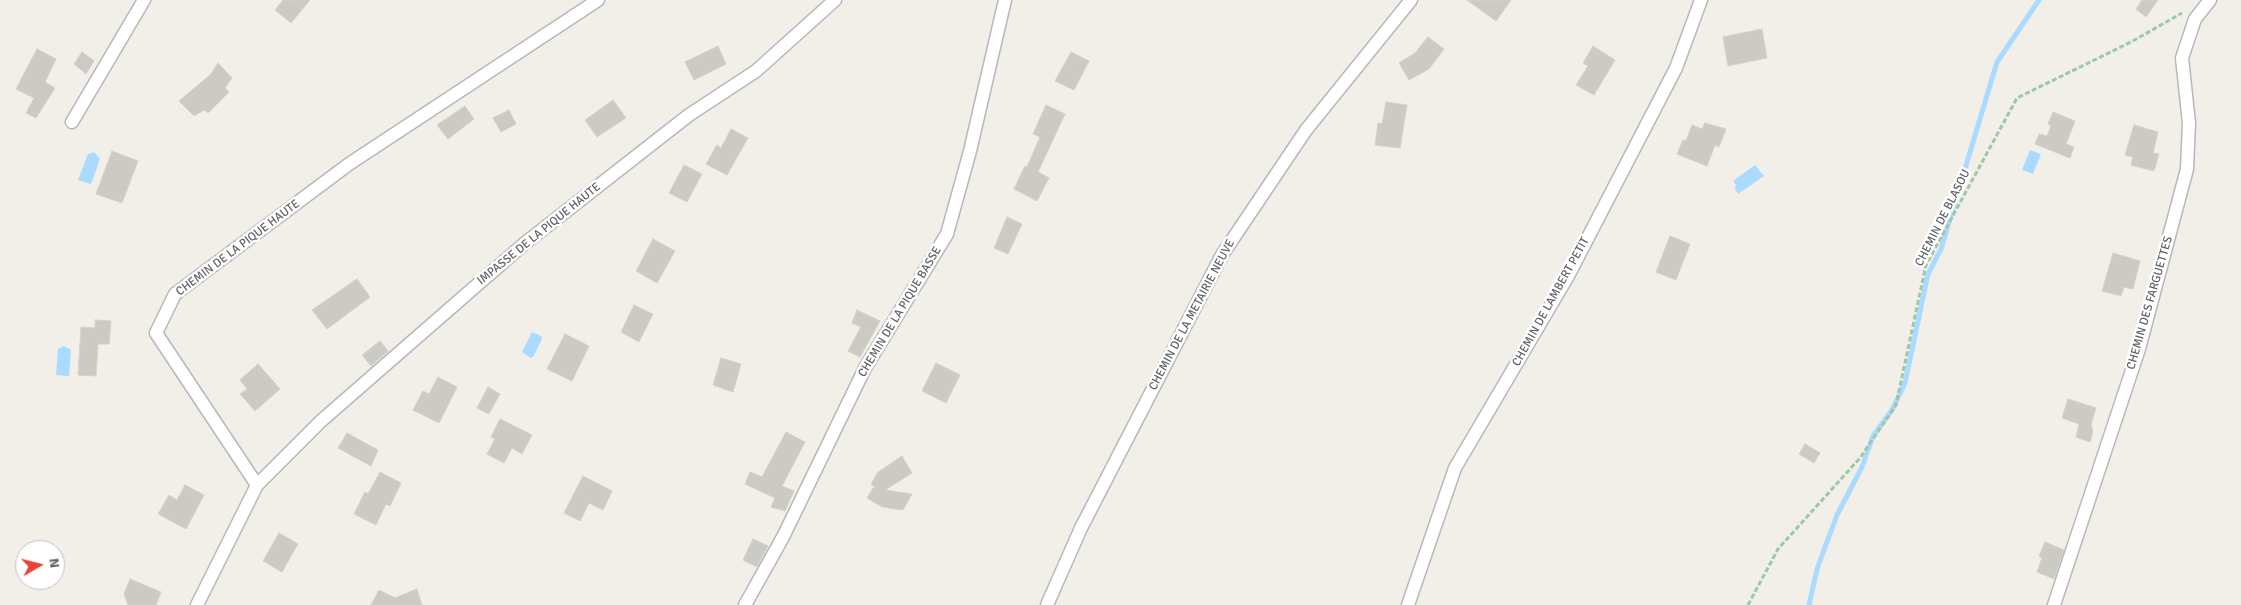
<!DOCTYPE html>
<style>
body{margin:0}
#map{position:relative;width:2241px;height:605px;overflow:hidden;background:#f1efe8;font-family:Signika,sans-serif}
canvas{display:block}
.north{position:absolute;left:15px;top:540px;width:50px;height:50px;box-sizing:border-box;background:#fff;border:1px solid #bfc1c3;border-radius:50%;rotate:82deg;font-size:14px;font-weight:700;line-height:20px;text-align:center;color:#5f6368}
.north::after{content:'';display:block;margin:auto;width:18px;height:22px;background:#ea4335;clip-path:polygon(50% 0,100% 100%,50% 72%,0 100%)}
</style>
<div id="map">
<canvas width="2241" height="605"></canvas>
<div class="north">N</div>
</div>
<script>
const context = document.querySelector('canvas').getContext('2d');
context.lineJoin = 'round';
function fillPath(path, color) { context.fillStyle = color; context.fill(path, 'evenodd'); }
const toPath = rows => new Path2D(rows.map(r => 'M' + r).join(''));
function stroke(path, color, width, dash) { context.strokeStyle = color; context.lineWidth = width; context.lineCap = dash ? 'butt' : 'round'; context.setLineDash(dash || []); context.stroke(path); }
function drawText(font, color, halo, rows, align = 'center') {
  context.font = font + ' Signika,sans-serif'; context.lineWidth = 5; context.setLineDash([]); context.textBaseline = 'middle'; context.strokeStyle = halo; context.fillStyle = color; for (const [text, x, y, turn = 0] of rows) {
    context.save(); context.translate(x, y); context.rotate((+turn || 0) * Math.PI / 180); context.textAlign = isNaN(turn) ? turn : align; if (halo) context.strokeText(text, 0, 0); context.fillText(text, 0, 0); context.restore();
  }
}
fillPath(toPath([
 [2030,150,2041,154,2033,174,2022,170],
 [94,152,100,159,91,184,78,180,88,154],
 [1755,165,1764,176,1738,194,1735,189,1736,185,1733,181],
 [532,332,541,336,542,339,533,357,531,358,522,352],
 [64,346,71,350,69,376,56,375,58,349]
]), '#aadaff');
stroke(toPath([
 [1809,605,1817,569,1837,515,1862,467,1873,436,1892,410,1905,383,1928,274,1941,249,1997,62,2039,0]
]), '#aadaff', 5);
const building = toPath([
 [283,0,310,0,291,23,275,10,283,0],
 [1467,0,1511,0,1496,21,1467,0],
 [2142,0,2158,0,2146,17,2136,9,2142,0],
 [1762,29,1767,58,1728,66,1723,37,1762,29],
 [1428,37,1444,49,1429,69,1409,80,1399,63,1415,53,1428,37],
 [718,46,726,64,694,80,685,62,718,46],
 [1593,46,1615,60,1594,95,1576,85,1588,66,1583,63,1593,46],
 [37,49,56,59,45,82,55,88,36,118,26,113,34,98,16,89,37,49],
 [82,52,94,61,86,74,74,64,82,52],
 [1071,52,1089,61,1074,90,1055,81,1071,52],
 [218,63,232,78,225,88,229,92,208,113,204,110,194,116,179,101,211,74,218,63],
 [613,100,626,118,597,137,585,120,613,100],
 [1386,102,1407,105,1400,148,1375,145,1378,123,1382,124,1386,102],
 [1046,105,1065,114,1038,172,1049,178,1037,201,1014,189,1025,166,1027,167,1040,137,1033,134,1046,105],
 [465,106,474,119,448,139,437,125,465,106],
 [509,110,516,124,501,132,493,118,509,110],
 [2053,112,2075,121,2066,144,2074,147,2070,158,2035,144,2039,134,2047,136,2051,126,2048,124,2053,112],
 [1705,123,1726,129,1719,147,1715,145,1707,166,1677,154,1683,140,1686,141,1692,125,1702,129,1705,123],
 [2134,125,2158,132,2153,153,2159,154,2154,171,2131,165,2133,157,2125,155,2134,125],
 [731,129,748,138,727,175,706,164,717,145,721,148,731,129],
 [112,151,138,161,122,203,96,194,112,151],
 [684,165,702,174,687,202,669,193,684,165],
 [1007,217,1022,224,1008,254,994,248,1007,217],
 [1670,236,1690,244,1676,280,1656,272,1670,236],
 [653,239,675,251,657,283,636,271,653,239],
 [2113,253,2140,261,2133,289,2124,287,2121,296,2102,291,2113,253],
 [357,279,370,297,327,329,312,310,357,279],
 [634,305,653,314,639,342,621,332,634,305],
 [857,310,880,321,860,357,848,351,861,327,852,323,857,310],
 [95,320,111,321,109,344,98,344,96,376,78,375,81,327,95,328,95,320],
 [565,334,589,346,572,381,547,369,565,334],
 [380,341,388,351,371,366,362,355,380,341],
 [721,358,741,364,733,392,713,385,721,358],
 [936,363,960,375,946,403,922,391,936,363],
 [258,364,280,389,255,411,240,394,247,389,240,380,258,364],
 [438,377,457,387,439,423,413,410,423,391,429,394,438,377],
 [488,387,500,394,489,414,477,408,488,387],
 [2068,399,2096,408,2091,424,2093,432,2090,442,2076,437,2079,424,2062,418,2068,399],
 [500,419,532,435,522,454,512,448,504,463,487,454,495,439,491,437,500,419],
 [786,432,805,442,782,486,794,491,785,511,771,507,775,498,745,484,750,472,762,477,786,432],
 [347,433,378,450,371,466,338,448,347,433],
 [1805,444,1820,453,1814,463,1799,454,1805,444],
 [902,456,912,473,885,490,912,494,903,510,882,507,867,498,873,488,876,488,871,484,878,472,902,456],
 [380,472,401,483,390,506,386,504,376,525,354,514,365,492,368,494,380,472],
 [583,476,612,491,603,510,589,503,580,521,564,513,583,476],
 [185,485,204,495,186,529,158,514,169,495,177,500,185,485],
 [279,533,298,544,282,572,263,561,279,533],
 [753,539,768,546,757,567,743,560,753,539],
 [2045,542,2064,550,2054,579,2037,572,2042,558,2039,556,2045,542],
 [130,579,161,592,156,605,128,605,124,594,130,579],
 [417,589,422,605,371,605,379,590,395,598,417,589]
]);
fillPath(building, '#cccac5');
stroke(building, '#d6d1c6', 1);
const minor = toPath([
 [72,122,144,0],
 [257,485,321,421,524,244,689,115,756,71,835,0],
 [197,605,257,485,156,333,175,294,349,164,598,0],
 [745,605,783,537,865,368,947,234,970,151,1005,0],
 [1047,605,1081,528,1222,255,1306,130,1411,0],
 [1408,605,1455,468,1568,276,1676,68,1701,0],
 [2054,605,2139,349,2187,169,2189,123,2182,58,2195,19,2210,0]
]);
stroke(minor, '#b5b8bc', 15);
stroke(toPath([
 [1748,605,1778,549,1860,458,1896,405,1926,265,2017,98,2131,42,2182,13]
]), '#9cc7a9', 3, [5, 2.5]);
stroke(minor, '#fff', 12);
drawText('12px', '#5f6368', '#fff', [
 ["CHEMIN DE BLASOU",1943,218,-63],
 ["IMPASSE DE LA PIQUE HAUTE",539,234,-39],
 ["CHEMIN DE LA PIQUE HAUTE",238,248,-37],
 ["CHEMIN DE LAMBERT PETIT",1551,302,-61],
 ["CHEMIN DES FARGUETTES",2150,303,-74],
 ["CHEMIN DE LA PIQUE BASSE",900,312,-59],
 ["CHEMIN DE LA METAIRIE NEUVE",1192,315,-62]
]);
</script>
